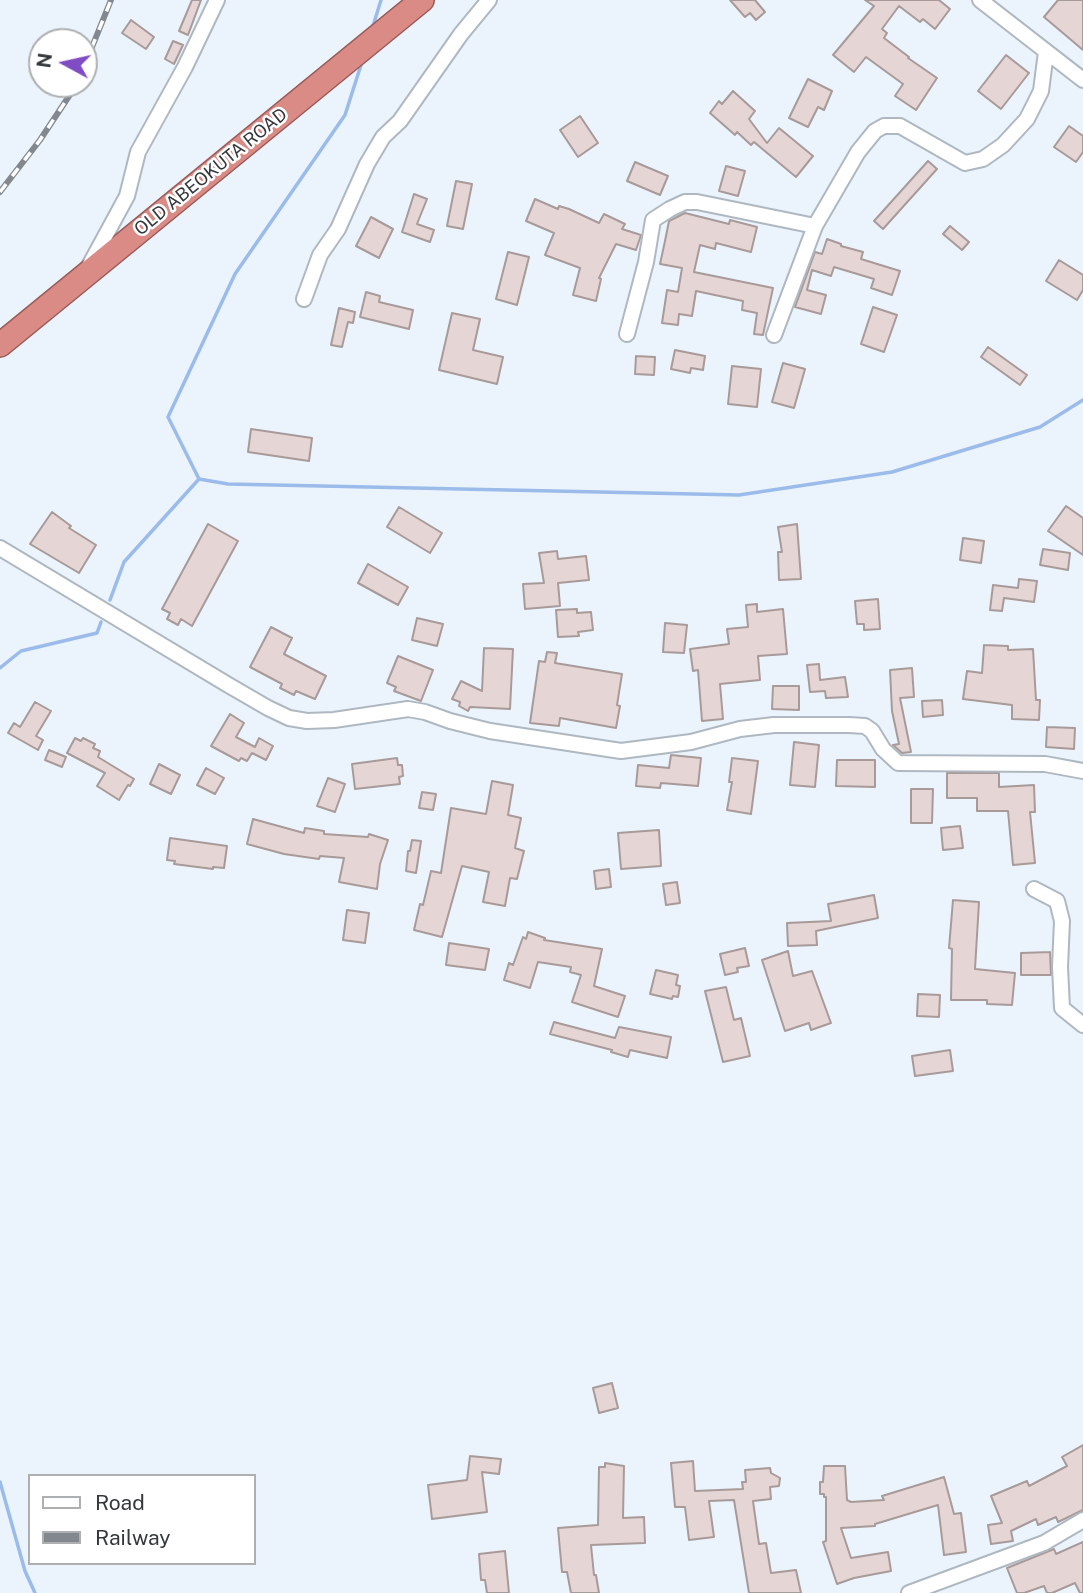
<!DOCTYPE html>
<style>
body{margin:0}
#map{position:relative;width:1083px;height:1593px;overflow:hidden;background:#ebf4fd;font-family:"Public Sans",sans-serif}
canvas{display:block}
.legend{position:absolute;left:28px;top:1474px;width:228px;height:91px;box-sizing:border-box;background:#fff;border:2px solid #aeafb1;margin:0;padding:9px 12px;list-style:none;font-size:21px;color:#34383b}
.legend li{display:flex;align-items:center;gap:14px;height:35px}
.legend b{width:35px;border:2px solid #aeafb1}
.north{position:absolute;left:28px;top:28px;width:70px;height:70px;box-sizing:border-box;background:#fff;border:2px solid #aeafb1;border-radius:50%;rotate:278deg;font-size:19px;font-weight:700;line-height:28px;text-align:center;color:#34383b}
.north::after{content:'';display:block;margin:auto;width:24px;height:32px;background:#7f4cc4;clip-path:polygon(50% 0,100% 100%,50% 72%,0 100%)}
</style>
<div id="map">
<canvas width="1083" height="1593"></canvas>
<ul class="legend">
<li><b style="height:9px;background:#fff"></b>Road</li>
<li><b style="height:9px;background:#82888e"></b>Railway</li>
</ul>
<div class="north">N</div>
</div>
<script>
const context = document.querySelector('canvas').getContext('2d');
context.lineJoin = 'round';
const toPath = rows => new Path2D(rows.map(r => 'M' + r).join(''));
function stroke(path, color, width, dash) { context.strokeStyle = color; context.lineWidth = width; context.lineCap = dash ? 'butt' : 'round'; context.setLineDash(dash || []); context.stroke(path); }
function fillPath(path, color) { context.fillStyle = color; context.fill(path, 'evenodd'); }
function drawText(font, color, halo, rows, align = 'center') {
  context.font = font + ' "Public Sans",sans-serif'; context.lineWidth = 5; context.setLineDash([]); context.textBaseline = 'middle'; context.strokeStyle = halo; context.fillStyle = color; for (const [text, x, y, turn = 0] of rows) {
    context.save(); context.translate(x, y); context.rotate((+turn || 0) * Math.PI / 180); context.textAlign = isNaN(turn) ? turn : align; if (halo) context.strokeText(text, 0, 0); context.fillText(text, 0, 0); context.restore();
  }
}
stroke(toPath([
 [373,26,381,0],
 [199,479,228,484,739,495,892,472,1040,427,1083,400],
 [110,600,124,562,199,479,168,417,235,274,345,115,361,65],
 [0,668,21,651,97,633,101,622],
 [0,1482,25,1571,35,1593]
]), '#9bbbea', 3.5);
const building = toPath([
 [192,0,201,0,188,35,179,31,192,0],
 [730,0,755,0,765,12,756,20,750,13,745,17,730,0],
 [865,0,939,0,950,9,935,29,923,19,920,22,899,6,882,29,887,33,884,38,909,57,908,58,937,78,916,110,895,96,903,84,866,57,854,72,833,55,874,6,865,0],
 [1058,0,1083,0,1083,50,1044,17,1058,0],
 [131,20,154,37,146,49,122,33,131,20],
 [173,41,183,45,174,64,165,59,173,41],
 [1006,55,1029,73,1001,109,978,91,1006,55],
 [808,79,832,91,824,110,818,107,808,127,789,118,808,79],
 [733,91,755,111,749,119,767,143,779,128,813,156,796,177,754,142,751,145,737,132,735,135,710,113,719,101,722,104,733,91],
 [580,116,598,143,578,157,560,130,580,116],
 [1069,126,1083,136,1083,152,1076,162,1054,147,1069,126],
 [928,161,937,169,883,229,874,221,928,161],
 [635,162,668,176,660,195,627,181,635,162],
 [726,166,745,171,738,196,719,191,726,166],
 [456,181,472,184,463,229,447,226,456,181],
 [414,194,427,199,417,224,434,230,430,242,402,232,414,194],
 [535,199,558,209,559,206,569,209,599,223,604,214,625,224,622,229,641,235,636,250,616,244,599,278,601,279,596,301,573,295,580,268,545,255,554,233,526,221,535,199],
 [685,213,729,224,730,220,757,227,751,252,716,243,715,249,700,245,694,272,773,288,763,335,754,334,757,313,742,310,743,301,696,291,692,316,679,314,678,325,662,323,667,290,678,292,682,268,660,264,665,241,669,221,685,213],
 [371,217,393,229,379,258,356,246,371,217],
 [950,226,969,242,962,250,943,234,950,226],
 [827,239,841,244,841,246,863,252,861,259,900,271,892,295,871,288,874,279,834,267,831,276,812,270,807,290,826,295,821,314,795,307,815,252,822,254,827,239],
 [508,252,529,257,517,305,496,299,508,252],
 [1059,260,1083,275,1083,290,1077,300,1046,281,1059,260],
 [366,292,380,296,379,302,413,310,409,329,360,317,366,292],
 [873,307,897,315,884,352,861,344,873,307],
 [339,308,355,312,353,323,348,322,342,347,331,345,339,308],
 [452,313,480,319,473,350,503,357,497,384,439,370,452,313],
 [988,347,1027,375,1020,385,981,357,988,347],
 [675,350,705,356,703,370,691,368,690,373,671,369,675,350],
 [636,356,655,357,654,375,635,374,636,356],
 [783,363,805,369,794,408,772,402,783,363],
 [732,366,761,369,757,407,728,404,732,366],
 [251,429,312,438,309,461,248,452,251,429],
 [1066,506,1083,518,1083,555,1048,531,1066,506],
 [399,507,442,533,430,553,387,527,399,507],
 [52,512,71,526,69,528,96,545,79,573,30,544,52,512],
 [208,524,238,541,192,626,181,619,178,625,167,619,170,613,162,609,208,524],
 [797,524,801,579,779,580,778,552,782,552,778,527,797,524],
 [963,538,984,541,981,563,960,560,963,538],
 [1043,549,1070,553,1068,570,1040,565,1043,549],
 [557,551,558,559,586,556,589,580,558,583,560,606,525,609,523,584,544,583,539,553,557,551],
 [368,564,408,587,398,605,358,583,368,564],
 [1019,579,1037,581,1034,602,1004,598,1002,611,990,610,993,585,1018,588,1019,579],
 [878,599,880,629,864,630,864,624,857,624,855,601,878,599],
 [757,604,757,612,783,609,787,654,758,656,760,680,720,684,723,719,702,721,698,670,693,671,690,649,729,644,727,629,748,627,746,605,757,604],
 [577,609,577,613,591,612,593,630,578,632,579,636,558,637,556,610,577,609],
 [417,618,443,624,437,646,412,640,417,618],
 [665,623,687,625,684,653,663,652,665,623],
 [271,627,292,638,284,654,326,676,315,699,296,691,294,695,280,688,282,684,250,667,271,627],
 [984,645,1008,646,1008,650,1033,649,1036,700,1040,700,1039,720,1012,719,1012,705,963,699,967,671,982,673,984,645],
 [484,648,513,649,510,709,470,707,468,711,459,706,460,702,452,699,461,681,482,691,484,648],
 [547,652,557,653,555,663,622,674,617,705,620,706,616,728,560,718,559,726,530,723,539,661,545,662,547,652],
 [398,656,433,670,421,701,394,691,396,687,387,683,398,656],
 [819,664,820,680,845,677,848,697,826,698,825,691,810,692,807,665,819,664],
 [912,668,914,697,900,698,911,752,902,753,893,745,899,744,892,711,890,670,912,668],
 [773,686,799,686,799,710,772,709,773,686],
 [942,700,943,715,923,717,922,701,942,700],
 [35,702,51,711,36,736,43,740,38,750,8,733,14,723,20,727,35,702],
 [230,714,244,723,236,737,255,747,259,738,273,746,266,760,252,753,247,761,241,758,239,761,211,746,230,714],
 [1047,727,1075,728,1074,749,1046,747,1047,727],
 [75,738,81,741,83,738,95,744,93,748,100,751,98,757,134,779,130,786,128,785,119,800,97,786,105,773,67,753,75,738],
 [794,742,819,745,815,787,790,785,794,742],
 [49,750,66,757,62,767,45,760,49,750],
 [671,755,701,758,698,786,661,783,660,788,636,786,638,765,669,768,671,755],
 [397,758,398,765,402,765,403,776,399,777,400,784,355,789,352,764,397,758],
 [732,758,758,761,751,814,727,810,732,782,729,782,732,758],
 [837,760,875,760,875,787,836,786,837,760],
 [159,764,180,775,171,794,150,784,159,764],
 [206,768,224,778,215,794,197,785,206,768],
 [947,773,999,773,999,787,1034,785,1035,812,1030,812,1035,863,1013,865,1008,811,977,811,977,798,947,798,947,773],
 [328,778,345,784,335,812,317,806,328,778],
 [492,781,513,785,508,815,521,818,515,848,524,851,517,879,510,878,505,906,483,902,489,872,462,866,442,937,414,930,420,904,423,905,431,871,441,873,451,808,486,814,492,781],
 [911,789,933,789,932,823,911,823,911,789],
 [422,792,436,794,433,810,419,808,422,792],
 [253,819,304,833,305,828,324,831,324,834,368,837,369,834,388,840,380,864,377,889,339,882,344,858,320,856,319,859,284,854,247,844,253,819],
 [960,826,963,848,943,850,941,828,960,826],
 [659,830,661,866,621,869,618,833,659,830],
 [170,838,227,846,224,868,213,867,213,869,174,864,175,861,167,860,170,838],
 [412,840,421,841,416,873,406,871,408,851,410,851,412,840],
 [609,869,611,887,596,889,594,871,609,869],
 [677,882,680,903,666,905,663,884,677,882],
 [874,895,878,918,816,931,817,945,788,946,787,923,831,921,828,904,874,895],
 [953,900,979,902,975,969,1015,973,1012,1005,987,1004,987,1000,951,1000,952,949,949,948,953,900],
 [347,910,369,913,365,943,343,940,347,910],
 [528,932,545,938,544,940,602,949,594,986,625,996,618,1017,572,1002,581,975,570,972,571,967,538,962,530,988,504,980,509,963,513,965,523,937,526,939,528,932],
 [449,943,489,949,485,970,446,965,449,943],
 [745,948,749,966,737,968,738,972,725,975,720,954,745,948],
 [788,951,793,976,812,971,831,1023,811,1030,809,1023,785,1031,762,960,788,951],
 [1050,952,1051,975,1021,975,1021,953,1050,952],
 [656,970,678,975,676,985,680,986,678,997,673,996,672,999,650,994,656,970],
 [726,987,734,1020,741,1018,750,1056,723,1062,705,991,726,987],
 [918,994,940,995,939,1017,917,1016,918,994],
 [554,1022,615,1038,619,1027,671,1037,667,1058,630,1050,628,1057,611,1052,612,1050,550,1034,554,1022],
 [950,1050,953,1071,915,1076,912,1056,950,1050],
 [612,1383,618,1408,599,1413,593,1388,612,1383],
 [1083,1445,1083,1510,1058,1522,1056,1517,1038,1525,1036,1519,1011,1531,1013,1541,991,1544,988,1525,1002,1523,991,1496,1027,1481,1029,1486,1067,1466,1062,1457,1083,1445],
 [470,1456,501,1459,499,1474,482,1472,487,1512,432,1519,428,1485,467,1480,470,1456],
 [693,1461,695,1491,743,1489,742,1482,746,1482,745,1470,770,1468,771,1473,780,1478,779,1486,770,1487,771,1499,753,1501,759,1544,766,1543,771,1573,796,1570,801,1593,749,1593,734,1500,709,1501,714,1537,689,1540,685,1507,675,1507,671,1463,693,1461],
 [605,1463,624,1466,623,1518,644,1517,645,1543,591,1545,594,1575,596,1575,599,1593,571,1593,567,1572,562,1572,558,1528,598,1525,599,1467,605,1467,605,1463],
 [824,1466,845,1466,847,1500,851,1502,884,1500,882,1496,944,1477,954,1514,961,1513,966,1552,944,1555,938,1505,875,1524,875,1526,841,1528,851,1558,888,1552,891,1571,854,1578,837,1584,823,1542,826,1541,826,1497,824,1497,824,1494,820,1494,820,1482,823,1482,824,1466],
 [1083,1542,1083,1593,1080,1593,1075,1583,1052,1593,1047,1593,1044,1586,1024,1593,1017,1593,1007,1568,1054,1549,1056,1554,1083,1542],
 [505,1551,509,1593,487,1593,485,1580,481,1580,479,1554,505,1551]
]);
fillPath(building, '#e5d6d5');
stroke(building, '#a89a99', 2);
const minor = toPath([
 [980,0,1083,80],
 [89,266,127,196,138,152,185,67,217,0],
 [304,299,320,255,338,229,367,164,383,137,400,121,461,34,489,0],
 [627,334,646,262,653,220,670,209,685,202,697,202,815,226],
 [774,335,815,226,858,152,875,131,884,126,900,126,965,163,983,159,1003,145,1027,119,1041,91,1046,52],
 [0,548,230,686,268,708,289,718,307,721,334,720,408,709,425,712,450,721,490,731,621,751,691,742,740,729,774,725,849,725,865,726,872,731,883,749,898,763,1045,764,1083,771],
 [1034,889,1057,901,1062,921,1060,967,1062,1008,1083,1025],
 [909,1593,1044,1543,1083,1520]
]);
const trunk = toPath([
 [0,345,422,0]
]);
stroke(minor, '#afb8c1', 18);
stroke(trunk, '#9a5b58', 26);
stroke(minor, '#fff', 14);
stroke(trunk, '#da8b86', 23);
const rail = toPath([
 [84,67,111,0],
 [0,192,40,140,77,84]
]);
stroke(rail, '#82888e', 6);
stroke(rail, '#fff', 3.5, [10]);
drawText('18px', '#34383b', '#fff', [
 ["OLD ABEOKUTA ROAD",211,172,-39]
]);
</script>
